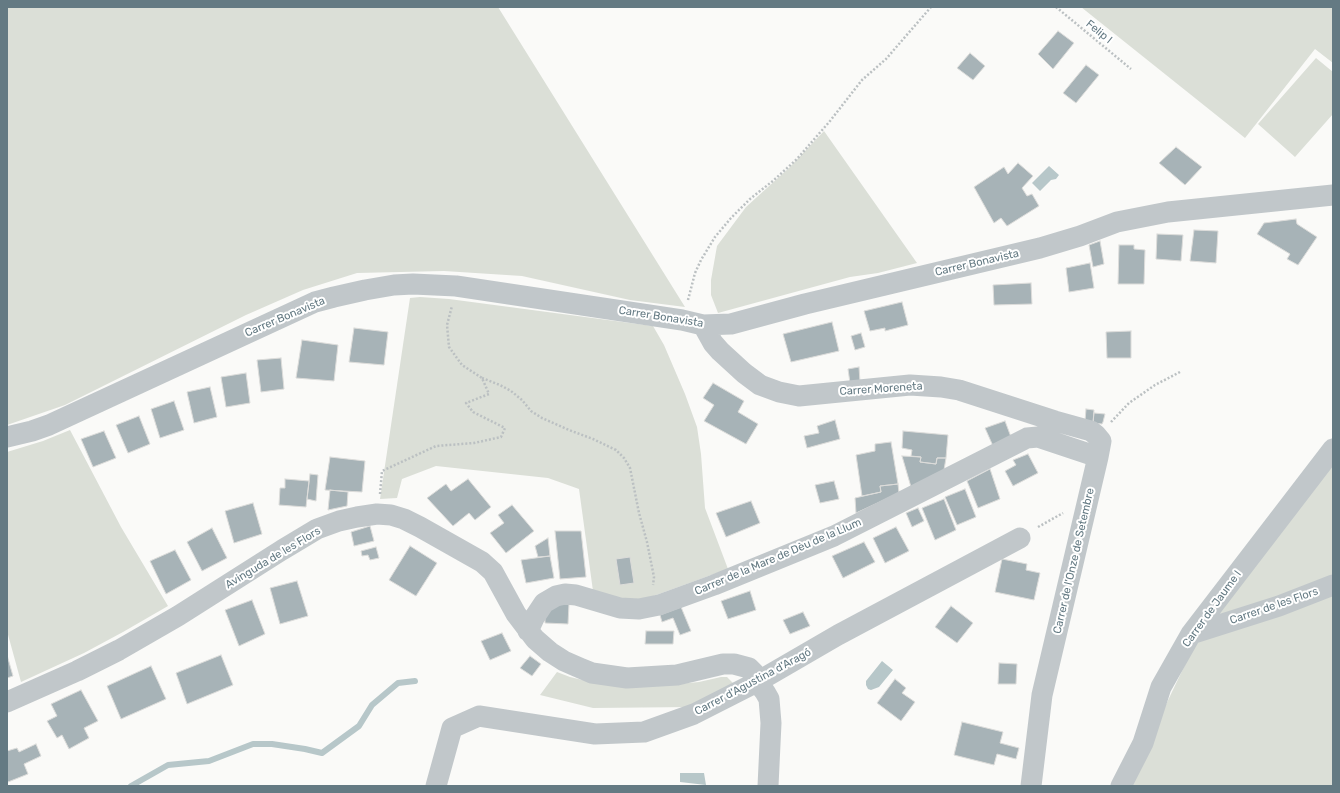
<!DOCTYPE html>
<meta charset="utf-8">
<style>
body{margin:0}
#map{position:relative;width:1340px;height:793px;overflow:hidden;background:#fafaf8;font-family:Rubik,sans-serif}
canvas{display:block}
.frame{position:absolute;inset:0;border:8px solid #647a83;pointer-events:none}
</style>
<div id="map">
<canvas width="1340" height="793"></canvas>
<div class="frame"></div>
</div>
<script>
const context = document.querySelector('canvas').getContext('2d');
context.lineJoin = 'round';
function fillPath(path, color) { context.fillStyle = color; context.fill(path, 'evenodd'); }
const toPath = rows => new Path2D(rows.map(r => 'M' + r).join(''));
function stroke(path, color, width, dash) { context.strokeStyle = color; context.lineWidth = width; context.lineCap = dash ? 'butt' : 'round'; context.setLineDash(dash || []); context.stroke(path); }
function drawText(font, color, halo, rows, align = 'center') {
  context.font = font + ' Rubik,sans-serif'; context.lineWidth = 4; context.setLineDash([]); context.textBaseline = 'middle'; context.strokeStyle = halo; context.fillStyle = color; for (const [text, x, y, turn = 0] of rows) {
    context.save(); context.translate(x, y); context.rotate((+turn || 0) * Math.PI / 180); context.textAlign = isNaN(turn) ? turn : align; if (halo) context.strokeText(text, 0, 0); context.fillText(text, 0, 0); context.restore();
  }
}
fillPath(toPath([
 [7,7,498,7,685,307,630,300,522,276,444,271,357,273,303,290,246,315,65,405,7,425],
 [1081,7,1333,7,1333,63,1315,49,1245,138],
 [1316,58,1333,72,1333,114,1295,157,1258,124],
 [824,131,917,263,878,273,850,277,718,313,711,295,711,280,717,246,746,207,789,168],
 [420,297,449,299,653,326,664,345,685,394,697,427,701,454,705,508,728,569,637,602,593,591,579,489,548,478,436,466,402,479,397,498,380,499,410,298],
 [70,430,121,527,168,606,123,632,84,653,21,682,7,631,7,452,43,441],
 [1333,459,1333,786,1127,786,1193,648],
 [557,672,570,677,591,682,677,684,699,682,721,677,727,677,733,683,692,707,593,708,540,695]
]), '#dbdfd7');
fillPath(toPath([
 [1049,166,1059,175,1056,179,1051,180,1040,191,1032,183],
 [882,661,893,670,879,687,871,690,868,689,866,685,866,681],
 [680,773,704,773,706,785,680,782]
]), '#b7c7c9');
stroke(toPath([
 [131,786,168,765,209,761,253,744,272,744,305,749,322,753,359,726,372,705,398,683,415,681]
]), '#b7c7c9', 6);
const building = toPath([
 [1058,31,1074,43,1053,69,1038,54,1058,31],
 [970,53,985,66,973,80,957,68,970,53],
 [1086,65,1099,75,1076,103,1063,93,1086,65],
 [1176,147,1202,167,1185,185,1159,163,1176,147],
 [1018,163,1033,176,1022,188,1027,196,1032,194,1039,206,1007,226,1001,218,994,223,974,187,1004,167,1008,174,1018,163],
 [1296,219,1297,224,1317,237,1298,265,1287,259,1290,254,1257,234,1264,223,1296,219],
 [1194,230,1218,231,1216,263,1190,261,1194,230],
 [1157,234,1183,235,1181,261,1156,259,1157,234],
 [1100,241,1104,264,1093,267,1089,245,1100,241],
 [1119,245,1134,245,1134,249,1145,250,1144,284,1118,284,1119,245],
 [1090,263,1094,288,1069,292,1066,268,1090,263],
 [1031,283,1032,304,994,305,993,285,1031,283],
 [902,302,908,325,885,331,885,328,870,331,864,311,902,302],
 [832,322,839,351,791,362,783,334,832,322],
 [354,328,388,332,384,365,349,362,354,328],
 [1131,331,1131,358,1107,358,1106,332,1131,331],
 [861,333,865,347,855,350,851,336,861,333],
 [302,340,338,345,334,381,296,378,302,340],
 [281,358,284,389,261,392,257,360,281,358],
 [859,367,860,382,850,383,848,369,859,367],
 [246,373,250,403,226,407,221,377,246,373],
 [713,383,744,401,738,412,758,424,746,444,704,421,714,405,703,398,713,383],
 [210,387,217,417,194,423,187,392,210,387],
 [174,401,184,430,160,438,151,409,174,401],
 [1086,409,1094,410,1093,423,1085,421,1086,409],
 [1094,413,1105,414,1103,422,1102,424,1093,423,1094,413],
 [139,416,150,444,128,453,116,425,139,416],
 [835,420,840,439,807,448,804,436,819,433,817,426,835,420],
 [1005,421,1011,437,993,446,985,428,1005,421],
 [104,431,116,458,93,467,81,439,104,431],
 [903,431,948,435,946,458,937,458,936,464,920,462,921,457,911,456,912,450,902,448,903,431],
 [891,442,898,484,880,486,881,492,862,496,856,455,875,451,875,444,891,442],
 [1028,454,1038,473,1013,486,1005,471,1016,465,1013,460,1028,454],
 [902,456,921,457,920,462,936,464,937,458,946,458,944,470,911,487,902,456],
 [330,457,365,461,362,492,325,490,330,457],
 [990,469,1000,499,978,508,967,481,990,469],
 [310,474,318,475,316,501,307,499,310,474],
 [285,479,309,481,306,507,279,505,280,488,285,488,285,479],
 [468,479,491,507,475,520,469,513,453,526,427,498,446,484,451,491,468,479],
 [834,481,839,499,820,503,815,485,834,481],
 [898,484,899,493,856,513,855,498,881,492,880,486,898,484],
 [965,489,976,517,957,525,945,497,965,489],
 [330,490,348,492,347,506,328,510,330,490],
 [944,499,956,530,935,540,922,508,944,499],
 [751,501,760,523,726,537,716,513,751,501],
 [253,503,262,534,234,543,225,511,253,503],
 [512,505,534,531,506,553,490,533,504,523,498,515,512,505],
 [918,508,924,521,912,527,906,513,918,508],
 [370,526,374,541,354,546,351,532,370,526],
 [896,527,909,551,885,563,873,538,896,527],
 [212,528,227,558,202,571,187,542,212,528],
 [555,531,581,531,586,577,560,579,555,531],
 [548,538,550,556,538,557,535,546,548,538],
 [864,542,875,562,843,578,832,556,864,542],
 [410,546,437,563,416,596,389,580,410,546],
 [376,547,379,558,370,560,368,555,362,556,361,551,376,547],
 [175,550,191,580,166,594,150,561,175,550],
 [550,556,554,578,526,583,521,560,550,556],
 [630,557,634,583,620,585,616,559,630,557],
 [1002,559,1027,564,1026,570,1040,573,1034,600,995,592,1002,559],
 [297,581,308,616,280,624,270,588,297,581],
 [750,591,756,610,728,619,721,601,750,591],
 [252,600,265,634,239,646,225,610,252,600],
 [561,604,569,604,568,624,545,623,545,611,561,604],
 [951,606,973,623,957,643,935,627,951,606],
 [681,607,691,631,680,635,673,618,662,622,660,615,681,607],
 [803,612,810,626,790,634,783,620,803,612],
 [646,631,674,631,673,644,645,644,646,631],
 [502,633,511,651,490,660,481,641,502,633],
 [7,655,13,676,7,678,7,655],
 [221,655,233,685,187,704,176,673,221,655],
 [530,656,541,664,532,676,520,668,530,656],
 [999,663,1017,664,1016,684,998,684,999,663],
 [151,666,166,699,121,719,107,686,151,666],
 [895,679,906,688,902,693,915,702,901,721,877,703,895,679],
 [81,690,98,721,84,728,89,738,69,749,62,735,57,738,47,721,57,716,51,704,81,690],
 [962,722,1003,732,1000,743,1019,748,1016,759,997,754,994,765,954,755,962,722],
 [36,744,41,756,24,764,28,774,8,782,7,779,7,751,17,748,19,752,36,744]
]);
fillPath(building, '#a7b3b7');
stroke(building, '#dcdcda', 1);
stroke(toPath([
 [1056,7,1131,69],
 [688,300,695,273,701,260,715,237,731,218,750,199,774,180,797,159,830,121,862,80,886,59,931,7],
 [482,378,500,385,511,391,522,400,531,411,542,418,569,430,593,439,616,450,624,458,630,468,639,513,647,542,654,577,653,585],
 [1111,422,1129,403,1155,385,1180,372],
 [380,494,382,471,436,446,474,443,501,437,505,428,473,412,466,403,489,394,482,378,462,365,449,347,447,325,452,306],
 [1038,527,1063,513]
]), '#bbc0c2', 2.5, [2, 2]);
stroke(toPath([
 [703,325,713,343,720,351,744,373,760,385,779,392,799,396,910,385,941,387,959,390,1055,421,1091,431,1096,435,1101,441,1098,457,1042,695,1031,786],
 [7,437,32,431,49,425,315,302,334,297,365,290,394,285,413,284,456,286,682,320,703,325,731,324,805,304,1040,248,1080,236,1117,222,1168,212,1333,195],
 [528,631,534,618,544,603,556,596,565,594,576,595,620,608,639,609,659,605,714,585,834,536,1027,438,1038,437,1098,457],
 [1191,634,1279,606,1333,585],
 [7,702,77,671,119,650,178,616,282,550,317,529,339,521,357,517,377,514,391,515,404,519,420,527,482,562,493,572,516,614,535,639,550,652,564,661,580,668,592,673,627,678,677,675,723,664,734,664,749,668,754,673,757,682,765,692,769,699,771,723,768,786],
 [436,786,452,728,479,716,595,734,644,732,694,714,757,682,838,635,1020,538],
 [1121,786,1143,743,1161,687,1191,634,1333,449]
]), '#c1c7ca', 21);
drawText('11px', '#647a83', '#fff', [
 ["Felip I",1099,32,39],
 ["Carrer Bonavista",977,263,-13],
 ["Carrer Bonavista",285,317,-23],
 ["Carrer Bonavista",661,317,9],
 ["Carrer Moreneta",881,389,-4],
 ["Carrer de la Mare de Dèu de la Llum",778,557,-23],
 ["Avinguda de les Flors",273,558,-31],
 ["Carrer de l'Onze de Setembre",1074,561,-77],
 ["Carrer de les Flors",1274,606,-19],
 ["Carrer de Jaume I",1212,609,-54],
 ["Carrer d'Agustina d'Aragó",753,682,-28]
]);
</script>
